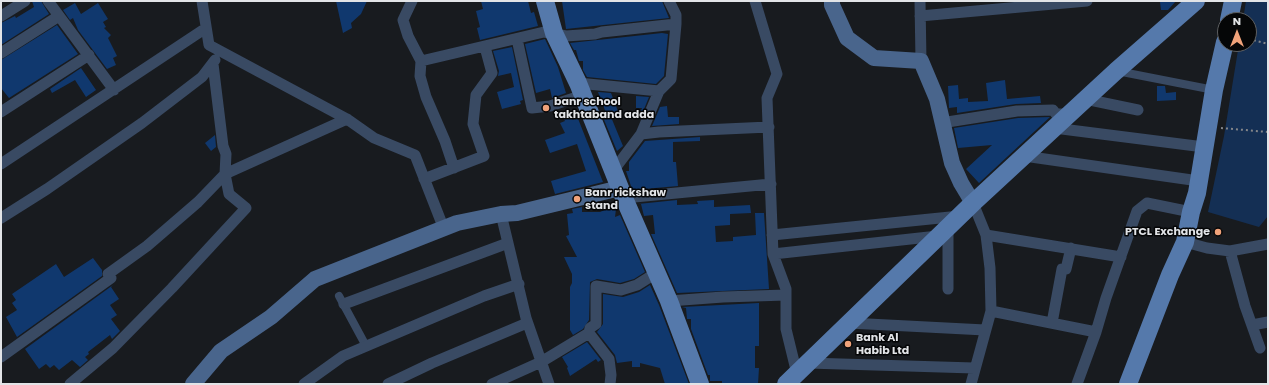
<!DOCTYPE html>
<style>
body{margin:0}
#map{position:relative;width:1269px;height:385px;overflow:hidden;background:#181b1f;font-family:Poppins,sans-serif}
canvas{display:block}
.frame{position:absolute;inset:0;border:2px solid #e2e4e7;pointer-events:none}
.north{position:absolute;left:1217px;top:12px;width:40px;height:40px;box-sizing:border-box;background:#050607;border:1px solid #5d5f61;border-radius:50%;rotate:0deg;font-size:11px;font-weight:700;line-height:16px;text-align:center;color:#e2e4e7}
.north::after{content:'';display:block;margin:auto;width:14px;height:18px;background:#f0a27a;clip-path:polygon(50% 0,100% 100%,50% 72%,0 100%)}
</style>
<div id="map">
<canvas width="1269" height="385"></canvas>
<div class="frame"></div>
<div class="north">N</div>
</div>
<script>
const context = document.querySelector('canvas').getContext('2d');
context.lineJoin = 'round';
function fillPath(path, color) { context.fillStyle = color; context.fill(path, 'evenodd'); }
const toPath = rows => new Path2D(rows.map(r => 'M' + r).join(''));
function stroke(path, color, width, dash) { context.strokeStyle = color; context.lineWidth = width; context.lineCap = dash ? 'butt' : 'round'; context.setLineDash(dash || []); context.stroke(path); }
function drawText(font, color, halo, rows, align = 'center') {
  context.font = font + ' Poppins,sans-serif'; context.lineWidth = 3; context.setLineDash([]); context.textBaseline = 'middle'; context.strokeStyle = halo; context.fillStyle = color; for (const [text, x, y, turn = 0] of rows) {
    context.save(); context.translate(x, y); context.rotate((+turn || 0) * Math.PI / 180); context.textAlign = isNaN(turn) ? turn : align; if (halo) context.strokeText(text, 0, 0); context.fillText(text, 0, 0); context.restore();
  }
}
fillPath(toPath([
 [1246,1,1268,1,1268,216,1259,227,1208,212,1224,136,1239,44,1249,44,1249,20,1243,20]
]), '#142f54');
fillPath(toPath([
 [32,1,41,1,49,14,1,45,1,23,15,16,16,18,34,7],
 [336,1,367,1,361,14,351,23,352,28,343,33],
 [481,1,528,1,531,13,534,12,538,26,480,40,477,28,480,27,476,11,483,9],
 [562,1,662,1,669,18,566,29],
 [1176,1,1168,10,1161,10,1160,2],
 [75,3,81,14,98,3,108,19,103,22,106,27,104,28,111,35,108,38,117,56,113,58,116,65,107,69,78,30,73,18,70,20,63,10],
 [57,25,78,54,9,98,1,88,1,60],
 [662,33,668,34,664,76,656,84,587,77,583,70,583,61,579,61,576,50,574,50,570,43],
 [545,39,558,67,566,93,552,98,550,89,536,93,525,44],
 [512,47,523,100,520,101,521,104,502,109,497,92,514,87,511,73,498,76,499,71,493,51],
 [81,68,96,90,86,97,75,80,52,93,50,89],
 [1005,80,1007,99,1040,96,1041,103,1016,104,957,113,957,107,949,108,948,86,958,85,959,99,968,98,968,102,988,101,986,83],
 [1157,86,1165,86,1166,93,1176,92,1176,100,1157,101],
 [598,92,611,93,619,114,611,117,623,146,617,151,602,115,606,113],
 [636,96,649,97,642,114,640,113,642,108,636,108],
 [667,106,668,117,679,117,679,124,652,126,660,107],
 [575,111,603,182,555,194,551,181,586,171,577,144,550,153,545,140,565,133,560,123,565,121,563,117],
 [1050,117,979,183,966,169,992,145,958,148,954,128,1018,118],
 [215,135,216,147,211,151,205,143],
 [700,137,700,141,673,142,673,162,676,162,678,186,633,190,632,189,626,171,629,171,629,162,645,141],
 [677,200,677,205,698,204,697,201,714,200,714,207,750,205,751,213,730,214,730,225,715,226,716,242,733,241,733,237,756,235,755,213,764,213,769,289,677,293,651,234,655,234,653,215,644,216,641,204,638,204],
 [582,207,582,212,600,212,607,209,616,209,615,217,620,215,645,272,634,279,620,283,597,279,590,282,589,320,583,329,573,335,570,330,570,287,572,283,572,274,564,257,577,257,566,236,569,235,567,214,573,213,572,209],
 [93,258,102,270,102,276,17,337,6,317,17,310,12,303,16,300,12,294,56,264,64,277],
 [113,285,111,287,119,299,110,305,117,315,111,319,120,331,112,339,110,335,88,352,89,354,85,357,88,360,80,367,72,360,59,370,54,365,50,368,46,364,39,369,25,349],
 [650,285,659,305,689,384,665,384,660,368,640,363,640,367,632,367,632,361,617,363,615,355,597,332,603,324,603,294,623,297,639,292],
 [759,303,759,346,755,346,755,368,759,368,758,384,728,384,722,383,722,381,710,381,710,375,708,375,691,329,691,319,687,319,686,308,682,307],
 [587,342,601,360,598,362,596,359,570,376,567,368,568,367,562,357]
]), '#10386e');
stroke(toPath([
 [1249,39,1268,44],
 [1221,128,1268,132]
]), '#84868a', 2, [2, 3]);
stroke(toPath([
 [1117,71,1214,90],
 [339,296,366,346]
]), '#394a63', 8);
stroke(toPath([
 [48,1,114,90],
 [202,1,209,45,347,119,374,138,415,155,444,229],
 [412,1,403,20,408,36,421,61,420,76,426,97,445,141,454,168],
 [755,1,777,74,767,98,773,254,786,289,786,329,797,374],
 [920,1,921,61],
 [1,16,25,1],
 [920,16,1087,1],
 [517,39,532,108,550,106,583,95],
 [1,53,59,16],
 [421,61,544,32,566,36,595,34,602,32,676,24],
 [578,83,659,91],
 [1085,99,1138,110],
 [1,112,89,55],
 [941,123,1017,111,1053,110,1056,114,1070,114],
 [1054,128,1204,147],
 [641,134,659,132,769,127],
 [1024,156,1199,181],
 [1,164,206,28],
 [613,171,641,134,659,91,671,79,676,24,676,15,669,1],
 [424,179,484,156,473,124,476,95,492,73,485,47],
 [624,198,771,184],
 [501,214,526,318,549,384],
 [1,218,47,189,142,123,202,77,215,60],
 [772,235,960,216],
 [986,235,1121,257],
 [1185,242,1207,248,1230,251,1268,244],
 [1230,251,1245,306,1260,348],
 [773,254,938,236],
 [948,289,948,226],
 [669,301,723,297,786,295],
 [344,304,508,243],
 [991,311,1096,332,1106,298,1137,211,1147,203,1191,212],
 [849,323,985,330],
 [1052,323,1062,269,1066,269,1071,248],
 [1252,325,1268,322],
 [1,357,111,278,108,274,147,246,198,202,225,174,347,119],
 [808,363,974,368],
 [70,384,113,348,172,288,246,208,229,194,225,174,226,154,223,146,213,64],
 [304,384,343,356,484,296,519,284],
 [388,384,432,363,527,323],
 [492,384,541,362,589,333],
 [610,384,611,375,609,359,589,333,590,328,596,324,596,286,621,290,637,285,656,273],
 [971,384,991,311,990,268,986,235,973,203],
 [1077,384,1096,332]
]), '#394a63', 11);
stroke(toPath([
 [832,1,832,5,847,38,874,58,921,61,937,99,952,163,961,183,973,203],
 [193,384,221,351,271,317,315,279,457,223,501,214,517,213,620,188]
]), '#49658c', 16);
stroke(toPath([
 [545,1,554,33,578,83,624,198,669,301,700,384],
 [1229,20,1233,1],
 [786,384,973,203,1116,71,1196,1],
 [1128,384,1170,275,1185,242,1191,212,1197,193,1214,90,1225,42]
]), '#5579ab', 18);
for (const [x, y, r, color] of [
 [546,108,4,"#f0a27a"],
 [577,199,4,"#f0a27a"],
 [1218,232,4,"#f0a27a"],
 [848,344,4,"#f0a27a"]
]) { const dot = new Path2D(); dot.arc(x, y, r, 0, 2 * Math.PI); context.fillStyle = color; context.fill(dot); stroke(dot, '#050607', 1.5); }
drawText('bold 11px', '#e2e4e7', '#050607', [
 ["banr school",554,102],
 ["takhtaband adda",554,115],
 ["Banr rickshaw",585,193],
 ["stand",585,206],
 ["PTCL Exchange",1210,232,"right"],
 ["Bank Al",856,338],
 ["Habib Ltd",856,351]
], 'left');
</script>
